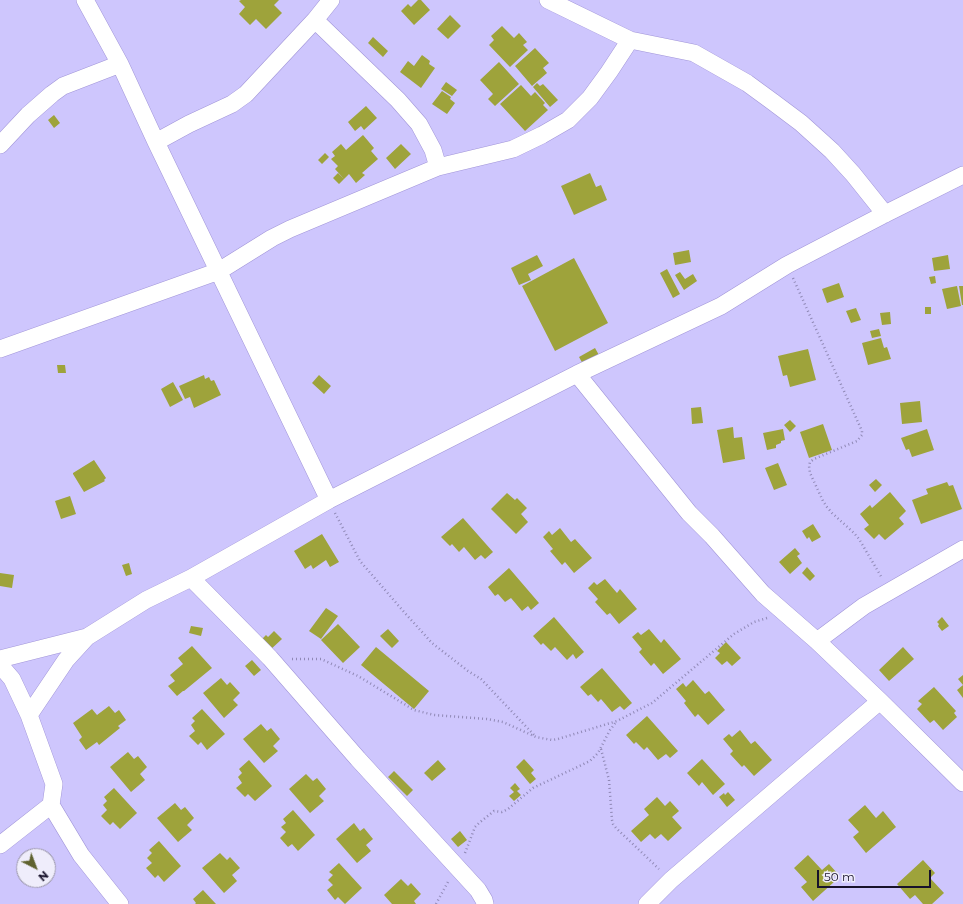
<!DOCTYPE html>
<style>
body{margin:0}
#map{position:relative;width:963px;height:904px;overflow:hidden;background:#cec6fd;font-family:Montserrat,sans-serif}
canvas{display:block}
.north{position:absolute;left:16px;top:848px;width:40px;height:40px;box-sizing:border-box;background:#efedfb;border:1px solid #9995a8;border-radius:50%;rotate:138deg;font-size:11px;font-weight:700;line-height:16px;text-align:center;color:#18122b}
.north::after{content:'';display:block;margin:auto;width:14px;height:18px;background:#5f622f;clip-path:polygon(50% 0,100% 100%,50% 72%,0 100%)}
.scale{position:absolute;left:817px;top:870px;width:114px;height:18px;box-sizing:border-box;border:2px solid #18122b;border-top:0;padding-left:5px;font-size:12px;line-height:14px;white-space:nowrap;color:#18122b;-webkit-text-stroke:3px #efedfb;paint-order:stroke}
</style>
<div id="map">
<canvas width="963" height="904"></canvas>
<div class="north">N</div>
<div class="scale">50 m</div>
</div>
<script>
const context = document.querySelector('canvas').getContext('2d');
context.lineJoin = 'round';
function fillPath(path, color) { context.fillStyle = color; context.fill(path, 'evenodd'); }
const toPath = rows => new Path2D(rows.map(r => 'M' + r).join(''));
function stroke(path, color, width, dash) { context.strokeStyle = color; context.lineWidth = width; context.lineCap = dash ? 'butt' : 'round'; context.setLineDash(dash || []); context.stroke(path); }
fillPath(toPath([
 [241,0,279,0,274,5,282,13,266,29,256,19,250,25,239,14,245,7,239,1],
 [418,0,421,0,430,10,414,25,401,11,408,4,411,7],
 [450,15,461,26,448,39,437,29],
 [502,26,514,38,519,33,527,42,523,45,528,50,510,67,489,45,494,40,491,36],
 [373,37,388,51,383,57,368,43],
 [535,48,549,63,543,68,547,73,532,86,515,66],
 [422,55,430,61,429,64,435,68,421,88,400,72,408,61,414,66],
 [499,62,519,84,495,106,488,99,493,94,480,80],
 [446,82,457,90,452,96,441,89],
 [537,83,540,86,543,84,558,100,550,107,533,87],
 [521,85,531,96,535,92,545,103,543,105,548,110,525,131,500,104],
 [442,91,451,97,450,99,455,103,447,114,432,104],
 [366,106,377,118,364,130,361,126,355,131,348,122],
 [54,115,60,123,54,128,48,120],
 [363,135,374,148,371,151,378,159,362,173,365,175,356,183,349,174,344,179,335,169,338,166,331,159,335,156,332,152,341,144,346,150],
 [401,144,411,154,395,169,386,158],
 [325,153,329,157,322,164,318,160],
 [338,173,344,179,339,184,333,178],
 [590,173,596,187,601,185,607,200,574,215,561,186],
 [689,250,691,262,675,265,673,253],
 [537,255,543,266,528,274,531,280,519,285,511,268],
 [948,255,950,269,934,271,932,258],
 [574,258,608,323,555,351,522,286],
 [667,269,680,294,673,298,660,273],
 [680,272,685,279,693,274,697,281,684,290,675,275],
 [935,276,936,283,931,284,929,277],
 [839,283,844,297,827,303,822,289],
 [957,286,961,306,947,309,942,289],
 [959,286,963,286,963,305,962,305],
 [925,307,931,307,931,314,925,314],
 [856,308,861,320,851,323,846,311],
 [890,312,891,324,882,325,880,313],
 [879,329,881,336,872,338,870,331],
 [881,338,884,348,887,347,891,359,868,365,862,343],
 [595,348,600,357,584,366,579,357],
 [808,349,816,380,790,387,787,375,783,376,778,356],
 [57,365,65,365,66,373,58,373],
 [204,375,205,379,209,377,211,381,214,380,221,395,194,408,190,397,185,399,179,386],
 [319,375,331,386,324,394,312,383],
 [173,382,183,400,170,407,161,389],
 [920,401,922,422,902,424,900,403],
 [701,407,703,423,692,424,691,408],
 [790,420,796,426,790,432,784,425],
 [823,424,832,450,809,458,800,432],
 [733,427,734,438,742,437,745,459,723,463,717,430],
 [783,429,785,440,781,441,781,443,776,445,776,448,767,450,763,433],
 [927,429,934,450,912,457,909,449,906,450,901,438],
 [94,460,106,478,104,480,105,481,84,492,73,474,73,473],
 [778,463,787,485,774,490,765,468],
 [876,479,882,485,875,492,869,485],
 [947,482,949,486,953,485,962,509,921,524,912,500,928,494,926,489],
 [890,492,906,511,899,518,904,524,885,540,879,534,874,539,864,529,869,525,860,514,870,505,872,508],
 [507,493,515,500,517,498,527,508,521,514,528,522,516,534,491,509],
 [70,496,76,514,61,519,55,501],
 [463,518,493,552,485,559,481,555,475,560,464,547,459,552,452,544,450,546,441,537],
 [813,524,821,537,812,542,809,537,807,539,802,531],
 [560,528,571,542,575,539,592,558,574,573,565,562,562,565,550,551,553,549,543,537,549,531,552,535],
 [322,534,339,562,330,567,326,560,313,569,311,565,305,569,294,551],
 [795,548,800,554,797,556,802,563,790,574,779,562],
 [129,563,132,574,126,576,122,565],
 [807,567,815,576,810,581,802,573],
 [509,568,539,603,531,610,528,606,522,611,511,598,505,602,498,594,495,596,488,587],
 [0,573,14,575,12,588,0,586],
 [605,579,617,593,620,589,637,609,619,624,610,613,607,615,595,602,598,599,588,588,594,582,597,585],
 [326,608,338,616,321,639,309,631],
 [554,617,584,652,576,659,573,654,567,660,555,647,551,651,543,643,541,645,533,636],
 [942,617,949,626,942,631,938,626,939,624,937,622],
 [338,624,360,647,343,663,321,640],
 [191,626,203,628,201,636,189,633],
 [388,629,399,641,392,648,380,636],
 [649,629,661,643,664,639,681,659,663,674,654,663,651,666,639,652,642,649,632,637,638,632,641,635],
 [274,631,282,639,269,651,260,641,266,635,268,637],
 [726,642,741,658,732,666,727,661,722,665,715,658,720,653,717,651],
 [192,646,212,668,184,691,183,691,177,696,168,686,175,681,170,675,183,664,178,658],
 [376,647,429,691,414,709,361,665],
 [903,647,914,659,889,681,879,670],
 [252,660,261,670,254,676,245,666],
 [602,668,632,703,624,710,620,706,612,712,601,699,598,702,591,694,588,696,580,687],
 [963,675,963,698,957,690,963,685,958,679],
 [221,678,227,685,230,682,240,693,233,700,238,705,224,718,203,693],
 [693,680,705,694,709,691,725,710,708,725,698,714,695,717,684,703,686,701,676,689,683,683,686,687],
 [934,687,956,711,954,713,957,717,943,730,934,720,930,723,917,709,922,704,918,701],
 [109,706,115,713,119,710,126,720,118,726,120,728,99,745,97,742,86,750,79,740,82,737,73,723,92,709,97,715],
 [202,709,225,734,207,750,201,742,198,745,189,736,195,731,191,725,195,721,192,718],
 [647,716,678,751,670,758,666,754,658,760,647,747,644,750,636,742,634,744,626,735],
 [261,724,267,731,271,728,280,739,273,746,278,751,264,763,243,739],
 [740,730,751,744,755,741,772,760,754,776,744,765,742,767,730,754,733,751,723,739,729,734,732,737],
 [128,752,134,759,138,756,147,767,140,774,145,780,131,792,110,767],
 [524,759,534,770,531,773,536,779,530,784,516,767],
 [702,759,725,784,713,795,702,782,699,786,687,773],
 [249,760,272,786,255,801,248,794,245,797,236,788,242,783,238,777,242,773,239,769],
 [438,760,446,769,432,781,424,773],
 [394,771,413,790,407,796,388,777],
 [306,774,313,781,317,778,326,789,319,796,324,801,310,813,289,789],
 [515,783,520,789,517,791,521,795,514,801,509,796,514,792,510,788],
 [114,788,137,813,120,829,113,822,110,825,101,816,107,810,103,805,107,801,104,797],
 [728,792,735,800,727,807,719,797,724,793,725,795],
 [657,797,665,806,670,801,679,811,672,817,682,828,668,841,661,834,655,839,650,834,641,842,631,831,649,815,644,809],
 [175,803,181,810,185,807,194,818,187,825,192,830,178,842,157,818],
 [865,805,876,818,883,811,896,827,866,853,853,837,859,832,848,820],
 [293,810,315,835,298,851,292,844,288,847,280,838,286,832,281,827,286,823,283,819],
 [354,823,360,831,364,828,373,839,366,845,371,851,357,863,336,839],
 [460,831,467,840,458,847,451,839],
 [159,841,181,866,164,882,158,875,155,878,146,868,152,863,147,858,152,853,149,850],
 [220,853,227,860,230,857,240,868,232,875,237,881,224,893,202,868],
 [808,855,822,870,829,864,837,873,831,879,834,882,813,901,801,887,807,882,794,868],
 [923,860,935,873,930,878,944,893,932,904,923,904,915,895,910,899,897,884],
 [339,863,362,888,345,904,338,897,335,900,327,890,333,885,328,880,333,875,329,872],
 [401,879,408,886,411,883,421,894,414,901,416,904,392,904,384,895],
 [203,890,216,904,195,904,196,903,193,899]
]), '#9ea33b');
const minor = toPath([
 [85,0,120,64,156,142,329,500],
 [548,0,630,40,694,53,747,83,773,102,801,123,832,151,853,174,885,214],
 [315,20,398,100,419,124,433,150,438,167],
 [156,142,189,124,232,104,246,94,315,20,331,0],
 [0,145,28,115,52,94,63,86,120,64],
 [0,349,219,271,272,238,290,229,438,167,513,149,542,135,568,120,590,98,609,72,630,40],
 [577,374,689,513,712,536,763,594,817,641,880,701,963,783],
 [191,578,270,658,358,759,478,890,484,900,485,904],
 [817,641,864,606,963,549],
 [0,659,87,637,146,600,191,578,329,500,577,374,721,306,787,265,885,214,963,175],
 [0,665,12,679,29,715,54,784,51,805,81,855,104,884,120,904],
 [29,715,66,660,87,637],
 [0,845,51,805],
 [647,904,671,880,880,701]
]);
stroke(minor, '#a195d8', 18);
stroke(toPath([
 [793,278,862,431,862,435,857,441,814,459,810,462,809,466,810,473,823,501,827,507,832,513,854,533,859,539,882,578],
 [335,513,360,561,404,612,432,643,468,671,481,679,535,736],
 [292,659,321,659,358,676,414,710,434,715,487,719,503,722,536,737,552,740,558,739,617,721,644,707,652,703,734,634,754,622,767,618],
 [601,749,609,780,612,820,613,824,616,828,659,869],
 [465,853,475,827,479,823,494,811,502,812,508,809,533,788,590,761,598,753,610,730,616,722],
 [436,904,449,880]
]), '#9089b6', 2.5, [1, 3]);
stroke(minor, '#fff', 17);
</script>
